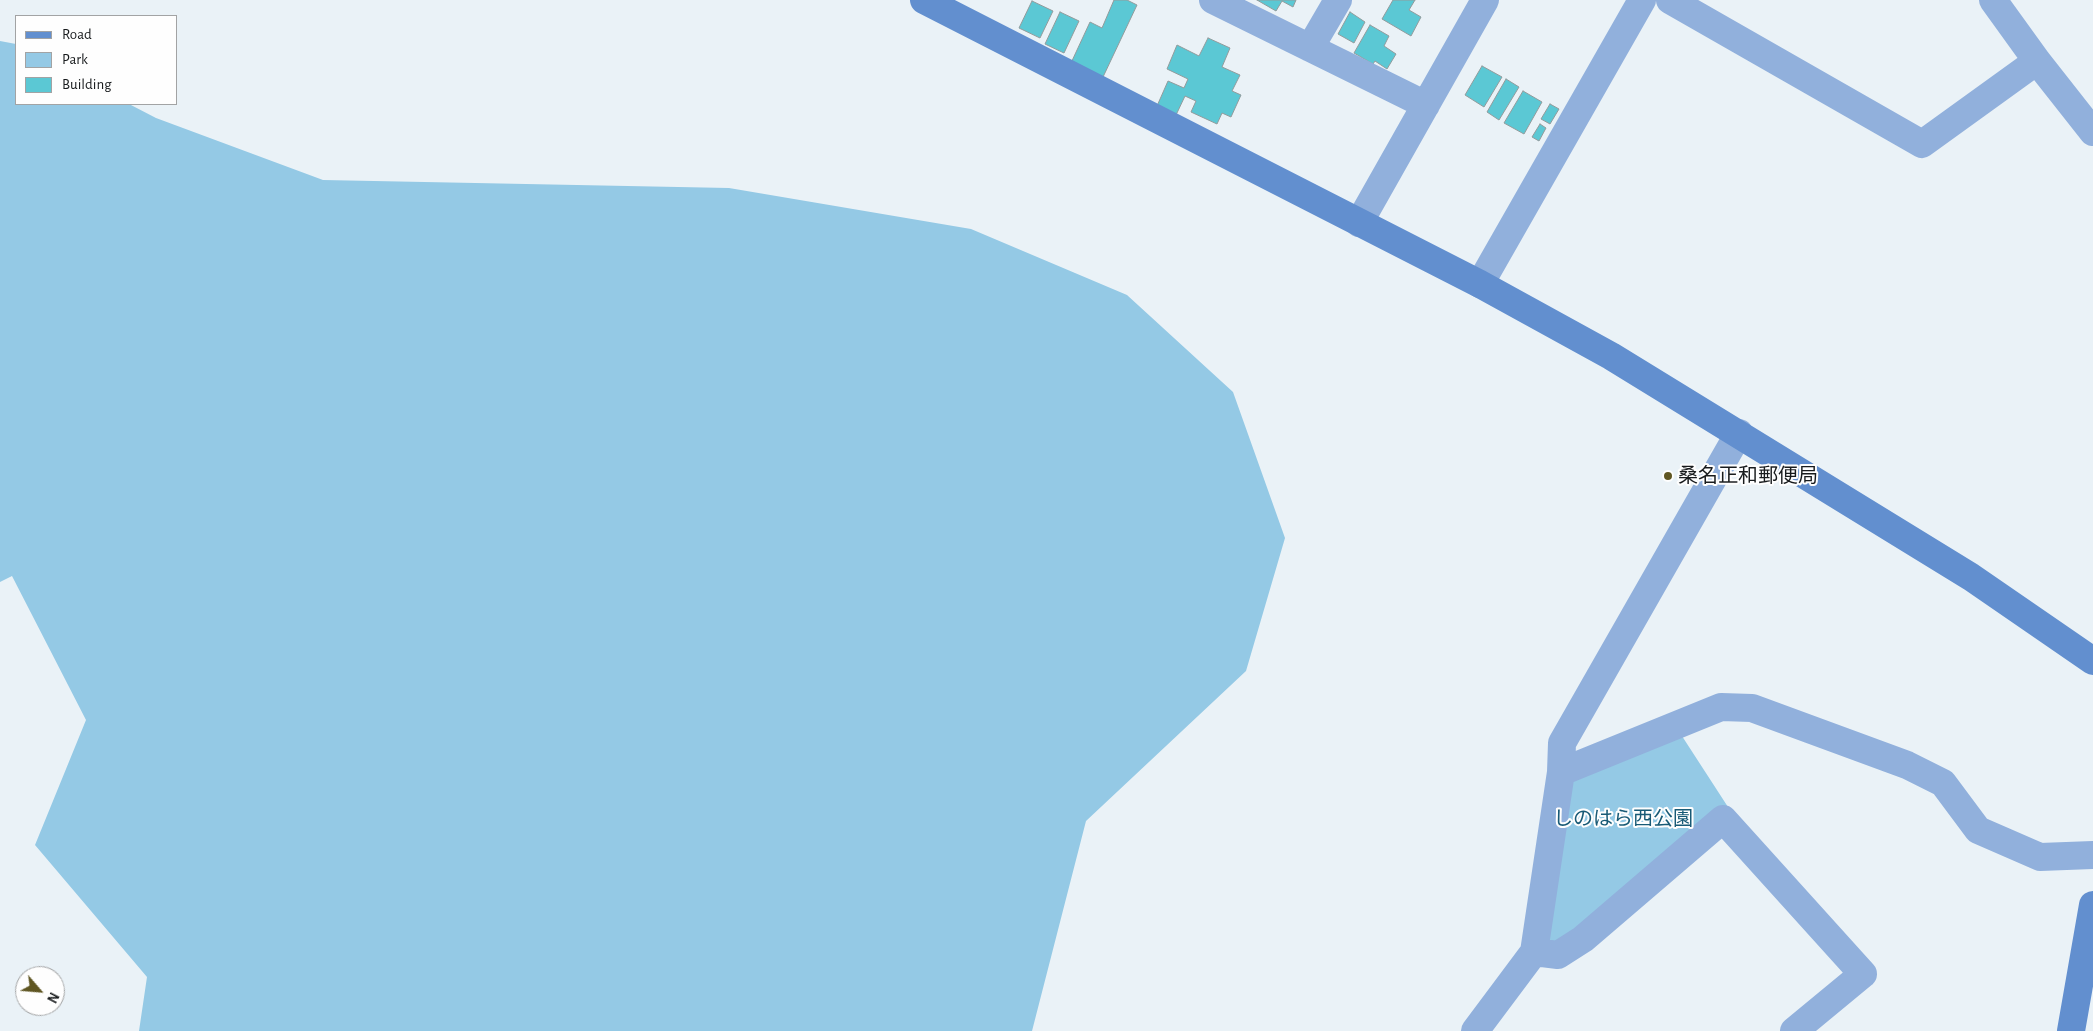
<!DOCTYPE html>
<meta charset="utf-8">
<style>
body{margin:0}
#map{position:relative;width:2093px;height:1031px;overflow:hidden;background:#eaf2f7;font-family:"Alegreya Sans",sans-serif}
canvas{display:block}
.legend{position:absolute;left:15px;top:15px;width:162px;height:90px;box-sizing:border-box;background:#fefefe;border:1px solid #a2a3a4;margin:0;padding:6px 9px;list-style:none;font-size:15px;color:#181b1d}
.legend li{display:flex;align-items:center;gap:10px;height:25px}
.legend b{width:25px;border:1px solid #a2a3a4}
.north{position:absolute;left:15px;top:966px;width:50px;height:50px;box-sizing:border-box;background:#fefefe;border:1px solid #a2a3a4;border-radius:50%;rotate:117deg;font-size:14px;font-weight:700;line-height:20px;text-align:center;color:#181b1d}
.north::after{content:'';display:block;margin:auto;width:18px;height:22px;background:#5f5622;clip-path:polygon(50% 0,100% 100%,50% 72%,0 100%)}
</style>
<div id="map">
<canvas width="2093" height="1031"></canvas>
<ul class="legend">
<li><b style="height:6px;background:#628fcf"></b>Road</li>
<li><b style="height:14px;background:#94c9e5"></b>Park</li>
<li><b style="height:14px;background:#5bc8d4"></b>Building</li>
</ul>
<div class="north">N</div>
</div>
<script>
const context = document.querySelector('canvas').getContext('2d');
context.lineJoin = 'round';
function fillPath(path, color) { context.fillStyle = color; context.fill(path, 'evenodd'); }
const toPath = rows => new Path2D(rows.map(r => 'M' + r).join(''));
function stroke(path, color, width, dash) { context.strokeStyle = color; context.lineWidth = width; context.lineCap = dash ? 'butt' : 'round'; context.setLineDash(dash || []); context.stroke(path); }
function drawText(font, color, halo, rows, align = 'center') {
  context.font = font + ' "Alegreya Sans","Noto Sans JP",sans-serif'; context.lineWidth = 4; context.setLineDash([]); context.textBaseline = 'middle'; context.strokeStyle = halo; context.fillStyle = color; for (const [text, x, y, turn = 0] of rows) {
    context.save(); context.translate(x, y); context.rotate((+turn || 0) * Math.PI / 180); context.textAlign = isNaN(turn) ? turn : align; if (halo) context.strokeText(text, 0, 0); context.fillText(text, 0, 0); context.restore();
  }
}
fillPath(toPath([
 [0,41,16,44,16,104,129,104,156,118,323,180,729,188,971,229,1127,295,1233,392,1285,538,1246,671,1086,821,1032,1031,139,1031,147,977,35,845,86,720,12,576,0,582],
 [1680,733,1728,807,1561,947,1542,944,1567,778]
]), '#94c9e5');
const building = toPath([
 [1114,0,1127,0,1137,5,1103,77,1071,63,1090,22,1102,28,1114,0],
 [1257,0,1296,0,1293,7,1282,1,1276,11,1257,0],
 [1415,0,1409,10,1421,17,1411,36,1382,19,1393,0,1415,0],
 [1032,1,1053,11,1040,38,1019,28,1032,1],
 [1060,12,1079,21,1064,53,1045,44,1060,12],
 [1350,12,1365,22,1354,43,1338,34,1350,12],
 [1370,25,1389,36,1384,46,1396,54,1387,69,1375,61,1373,64,1354,53,1370,25],
 [1208,38,1230,48,1222,67,1240,75,1232,91,1241,95,1231,117,1222,113,1217,124,1191,112,1196,101,1185,96,1176,115,1157,106,1168,81,1184,88,1188,79,1167,69,1177,45,1199,56,1208,38],
 [1482,66,1502,77,1484,107,1465,95,1482,66],
 [1506,79,1519,87,1499,120,1487,112,1506,79],
 [1523,91,1542,102,1524,134,1504,123,1523,91],
 [1550,104,1559,109,1550,124,1541,119,1550,104],
 [1540,124,1546,128,1539,141,1532,137,1540,124]
]);
fillPath(building, '#5bc8d4');
stroke(building, '#919b9c', 1);
stroke(toPath([
 [1213,0,1426,105],
 [1670,0,1922,144,2037,61],
 [1993,0,2037,61,2093,132],
 [1310,48,1338,0],
 [1359,223,1485,0],
 [1480,284,1642,0],
 [1561,772,1562,743,1739,433],
 [1534,952,1558,955,1583,939,1723,819,1863,974,1794,1031],
 [1475,1031,1534,952,1561,772,1721,707,1752,708,1907,765,1943,783,1978,830,2040,857,2093,855]
]), '#91b0dc', 28);
stroke(toPath([
 [924,0,1480,284,1611,356,1971,577,2093,661],
 [2071,1031,2093,905]
]), '#628fcf', 28);
for (const [x, y, r, color] of [
 [1668,476,5,"#5f5622"]
]) { const dot = new Path2D(); dot.arc(x, y, r, 0, 2 * Math.PI); context.fillStyle = color; context.fill(dot); stroke(dot, '#fefefe', 2); }
drawText('20px', '#181b1d', '#fefefe', [
 ["桑名正和郵便局",1678,476]
], 'left');
drawText('20px', '#185a76', '#fefefe', [
 ["しのはら西公園",1623,819]
]);
</script>
